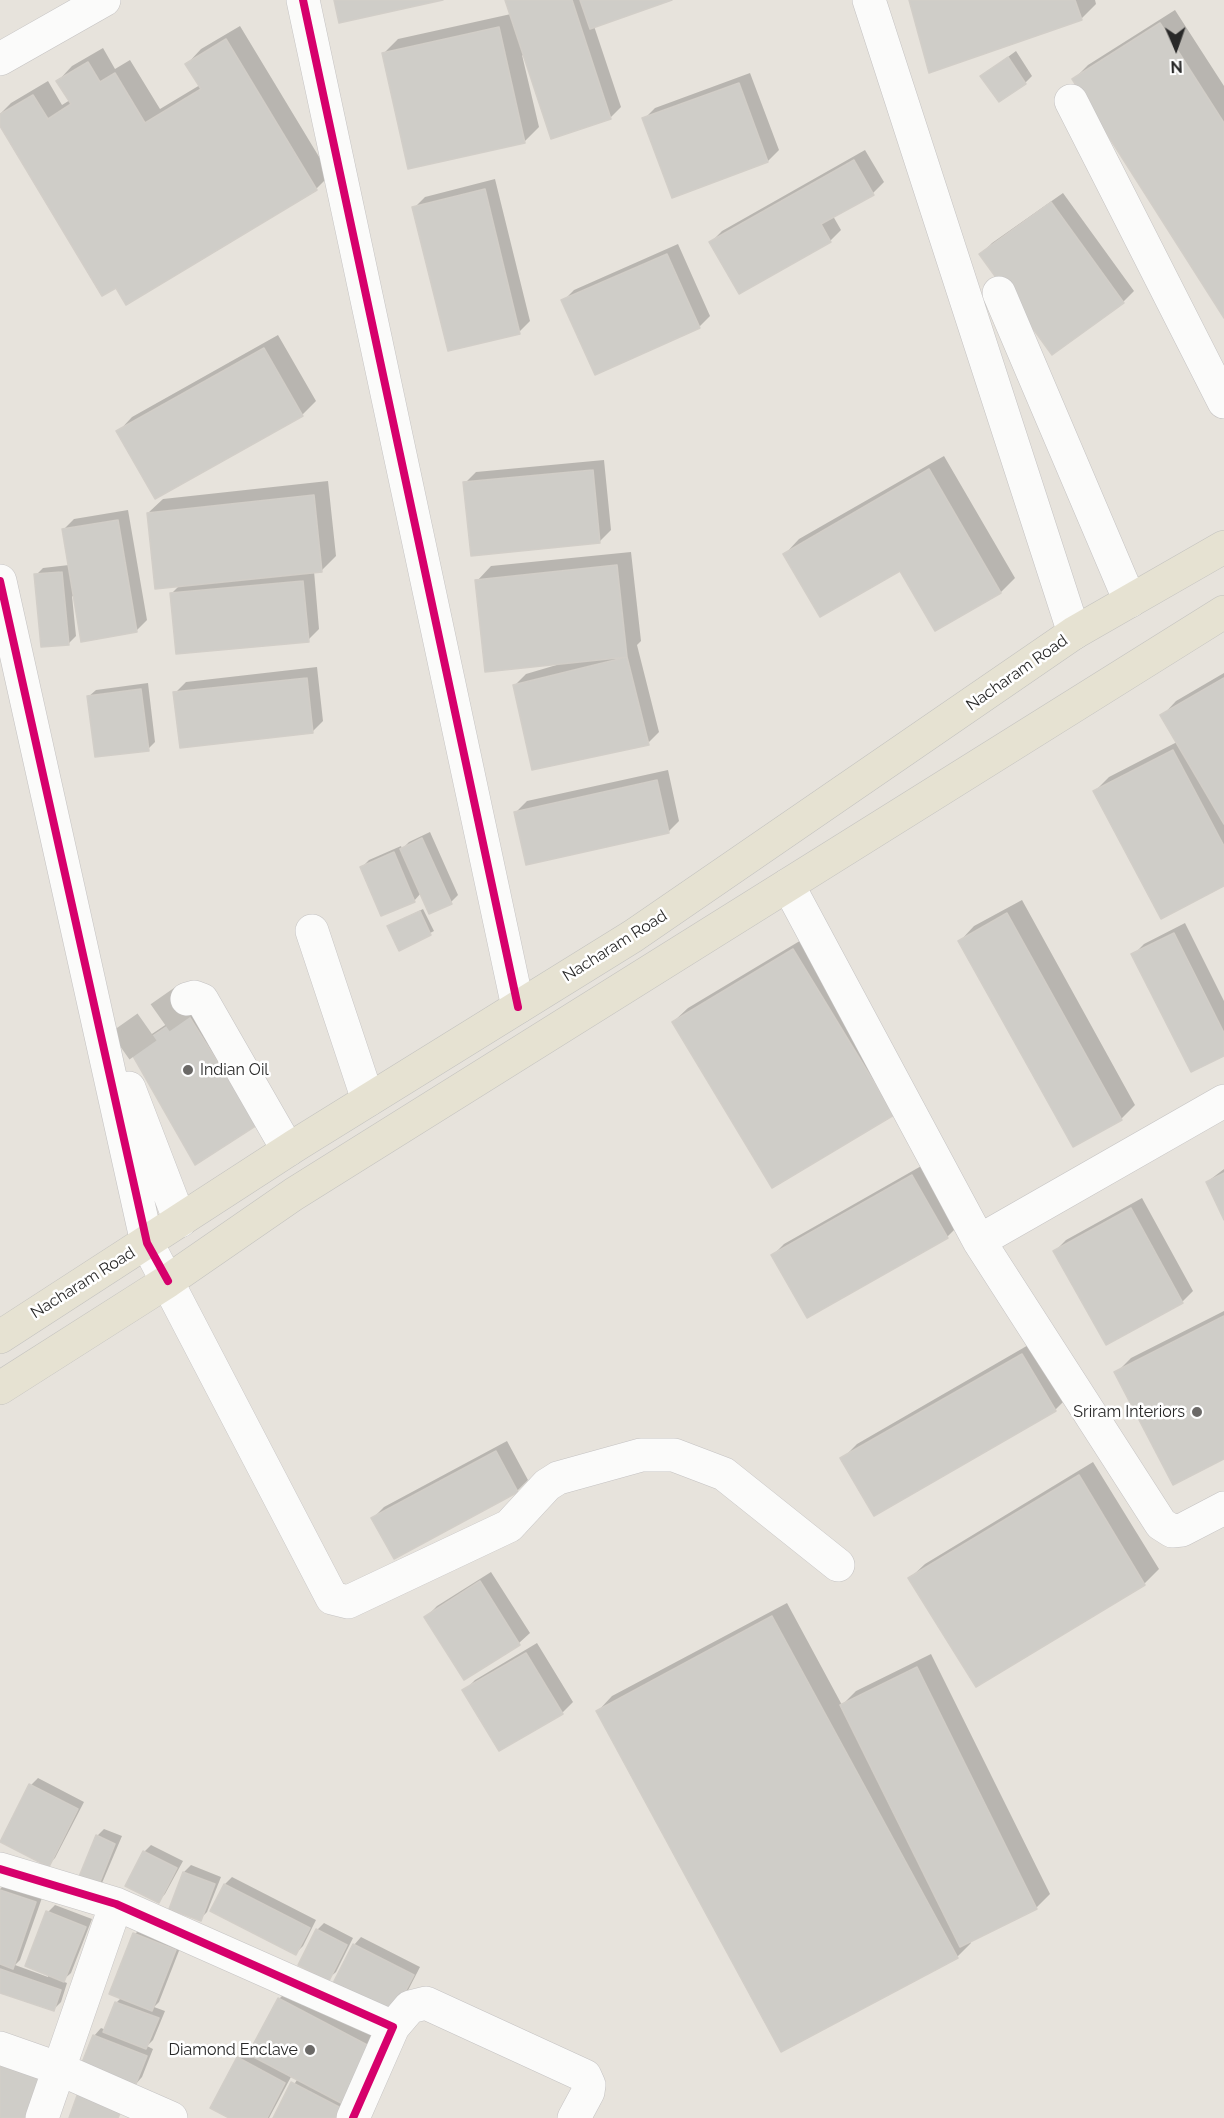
<!DOCTYPE html>
<style>
body{margin:0}
#map{position:relative;width:1224px;height:2118px;overflow:hidden;background:#e7e3dc;font-family:Raleway,sans-serif}
canvas{display:block}
.north{position:absolute;left:1146px;top:18px;width:60px;height:60px;-webkit-text-stroke:4px #fff;paint-order:stroke;rotate:178deg;font-size:16px;font-weight:700;line-height:24px;text-align:center;color:#282828}
.north::after{content:'';display:block;margin:auto;width:21px;height:27px;background:#282828;clip-path:polygon(50% 0,100% 100%,50% 72%,0 100%)}
</style>
<div id="map">
<canvas width="1224" height="2118"></canvas>
<div class="north">N</div>
</div>
<script>
const context = document.querySelector('canvas').getContext('2d');
context.lineJoin = 'round';
function fillPath(path, color) { context.fillStyle = color; context.fill(path, 'evenodd'); }
const toPath = rows => new Path2D(rows.map(r => 'M' + r).join(''));
function stroke(path, color, width, dash) { context.strokeStyle = color; context.lineWidth = width; context.lineCap = dash ? 'butt' : 'round'; context.setLineDash(dash || []); context.stroke(path); }
function drawText(font, color, halo, rows, align = 'center') {
  context.font = font + ' Raleway,sans-serif'; context.lineWidth = 5; context.setLineDash([]); context.textBaseline = 'middle'; context.strokeStyle = halo; context.fillStyle = color; for (const [text, x, y, turn = 0] of rows) {
    context.save(); context.translate(x, y); context.rotate((+turn || 0) * Math.PI / 180); context.textAlign = isNaN(turn) ? turn : align; if (halo) context.strokeText(text, 0, 0); context.fillText(text, 0, 0); context.restore();
  }
}
fillPath(toPath([
 [507,0,668,0,594,26,621,107,610,118,522,55,539,127,524,142,384,53,398,39,511,14],
 [910,0,1095,0,1096,4,1081,19],
 [1175,10,1224,86,1224,315,1074,79,1088,65],
 [240,26,330,175,316,189,116,286,0,124,0,114,11,103,48,81,62,105,70,100,58,81,72,66,103,48,115,69,130,60,160,109,200,85,187,64,201,49],
 [1016,51,1032,76,1025,83,982,76],
 [750,73,779,150,768,161,644,119,655,108],
 [865,150,884,182,873,193,833,216,841,230,830,241,739,292,711,242,722,231],
 [495,179,530,321,519,332,414,208,425,197],
 [1063,193,1134,291,1123,302,1053,353,981,254,992,243],
 [678,244,710,316,699,327,563,301,574,290],
 [278,335,316,401,302,415,118,432,132,417],
 [944,456,1015,578,1001,592,936,629,901,569,785,554,799,539],
 [604,460,611,530,600,541,465,483,476,472],
 [328,481,336,556,322,570,314,571,319,629,308,640,172,593,180,585,148,513,163,499],
 [128,510,147,620,136,631,72,596,76,636,69,643,36,575,43,568,69,565,63,530,74,519],
 [631,552,641,641,637,645,659,732,648,743,515,685,526,674,570,661,477,581,491,566],
 [317,667,323,721,312,732,175,693,186,682],
 [1224,673,1224,884,1095,791,1109,777,1177,742,1162,716,1176,701],
 [148,683,155,742,148,749,88,697,96,690],
 [668,770,679,821,668,832,516,812,527,801],
 [430,832,458,895,451,902,421,893,414,901,362,867,369,860,401,846,402,849,409,842],
 [1022,900,1135,1105,1121,1119,960,941,974,926],
 [423,909,434,931,399,949,389,926],
 [1185,923,1224,1001,1224,1054,1133,955,1144,944],
 [808,936,893,1114,673,1022,688,1008],
 [198,1003,256,1124,132,1051,143,1040],
 [923,1165,958,1226,947,1237,773,1255,784,1244],
 [1224,1169,1224,1217,1207,1182],
 [1142,1198,1193,1291,1182,1302,1055,1251,1066,1240],
 [1224,1311,1224,1457,1116,1373,1131,1358],
 [1037,1340,1069,1396,1055,1410,842,1459,857,1444],
 [507,1441,528,1480,517,1491,373,1518,384,1507],
 [1093,1462,1159,1569,1144,1584,976,1685,910,1578,925,1564],
 [491,1572,530,1633,519,1643,465,1678,426,1617,437,1606],
 [787,1603,842,1705,856,1691,931,1654,1050,1894,1036,1908,970,1940,971,1943,957,1957,598,1711,612,1696],
 [537,1643,573,1702,562,1713,464,1691,475,1680],
 [38,1778,84,1802,55,1858,48,1865,31,1785],
 [104,1829,122,1836,102,1883,95,1890,97,1836],
 [151,1845,183,1861,165,1894,158,1901,144,1852],
 [191,1865,221,1877,207,1912,200,1919,171,1908,184,1872],
 [232,1877,316,1920,303,1946,296,1953,212,1910,225,1884],
 [6,1883,43,1895,20,1960,15,1965,48,1977,48,1912,55,1905,92,1919,71,1973,62,1981,67,1983,61,2002,54,2009,0,1991,0,1889],
 [324,1923,353,1938,336,1972,328,1979,317,1930],
 [142,1927,182,1943,159,2002,154,2007,165,2011,153,2040,147,2046,153,2049,142,2077,135,2085,94,2036,101,2028,106,2030,117,2002,121,1998,135,1934],
 [361,1937,420,1967,401,2004,335,1982,354,1945],
 [300,1978,390,2027,361,2081,344,2098,347,2100,338,2118,274,2118,298,2078,292,2075,269,2118,232,2118,239,2058,246,2051,250,2053,279,1999]
]), '#0003');
const building = toPath([
 [334,0,443,0,339,23,334,0],
 [505,0,572,0,611,119,551,139,505,0],
 [580,0,672,0,590,29,580,0],
 [909,0,1075,0,1082,20,929,73,909,0],
 [1160,23,1224,123,1224,318,1072,79,1160,23],
 [499,27,525,143,408,169,382,53,499,27],
 [226,39,317,190,126,305,116,288,102,296,0,126,0,114,33,95,48,119,71,104,56,81,88,62,100,82,115,73,145,123,201,89,185,64,226,39],
 [1008,57,1026,84,999,102,980,76,1008,57],
 [739,83,768,162,672,198,642,118,739,83],
 [854,160,874,195,821,224,831,242,739,294,709,242,854,160],
 [485,189,520,334,448,351,412,207,485,189],
 [1051,202,1124,303,1052,355,979,254,1051,202],
 [667,254,700,328,595,375,561,300,667,254],
 [264,348,303,416,155,499,116,431,264,348],
 [929,469,1001,593,935,631,900,571,820,617,783,554,929,469],
 [593,470,600,543,471,556,463,482,593,470],
 [314,495,322,572,155,589,147,513,314,495],
 [118,520,137,632,81,642,62,529,118,520],
 [617,565,627,657,485,672,475,580,617,565],
 [62,572,69,645,41,647,34,574,62,572],
 [303,581,309,642,176,654,170,593,303,581],
 [627,657,649,745,532,770,513,685,627,657],
 [307,678,313,733,180,748,173,692,307,678],
 [1224,678,1224,824,1160,715,1224,678],
 [141,689,149,751,95,757,87,696,141,689],
 [1173,750,1224,846,1224,886,1161,919,1093,791,1173,750],
 [657,780,669,833,526,865,514,812,657,780],
 [422,838,452,904,429,914,400,849,422,838],
 [394,852,415,902,381,916,360,867,394,852],
 [420,911,431,935,399,951,387,926,420,911],
 [1007,913,1122,1120,1073,1147,958,941,1007,913],
 [1174,933,1224,1033,1224,1056,1191,1072,1131,954,1174,933],
 [793,949,894,1115,772,1188,672,1022,793,949],
 [187,1013,257,1125,195,1165,130,1051,187,1013],
 [1224,1173,1224,1220,1206,1182,1224,1173],
 [912,1175,948,1238,807,1318,771,1255,912,1175],
 [1131,1208,1183,1303,1106,1345,1053,1251,1131,1208],
 [1224,1316,1224,1459,1173,1485,1114,1372,1224,1316],
 [1022,1354,1056,1411,874,1516,840,1458,1022,1354],
 [496,1451,518,1492,394,1559,371,1518,496,1451],
 [1079,1475,1145,1585,976,1687,908,1578,1079,1475],
 [480,1581,520,1645,464,1680,424,1617,480,1581],
 [772,1616,958,1958,781,2052,596,1711,772,1616],
 [526,1653,563,1714,499,1751,462,1690,526,1653],
 [917,1667,1037,1909,960,1947,840,1705,917,1667],
 [29,1784,78,1809,49,1867,0,1842,29,1784],
 [96,1835,115,1844,96,1892,76,1884,96,1835],
 [143,1851,177,1868,159,1903,125,1886,143,1851],
 [183,1872,215,1884,201,1921,169,1909,183,1872],
 [224,1884,310,1928,296,1955,210,1911,224,1884],
 [0,1890,36,1902,13,1969,0,1964,0,1890],
 [46,1911,86,1927,64,1982,25,1966,46,1911],
 [316,1929,347,1945,329,1981,298,1965,316,1929],
 [133,1933,176,1950,152,2011,109,1994,133,1933],
 [353,1944,414,1975,394,2013,333,1983,353,1944],
 [0,1969,61,1990,54,2011,0,1993,0,1969],
 [278,1998,371,2047,341,2103,248,2054,278,1998],
 [115,2002,159,2018,146,2049,103,2032,115,2002],
 [93,2035,147,2056,135,2086,81,2065,93,2035],
 [237,2057,285,2083,267,2118,229,2118,210,2108,237,2057],
 [0,2061,41,2077,25,2118,0,2118,0,2061],
 [291,2082,341,2108,335,2118,273,2118,291,2082],
 [79,2090,123,2106,118,2118,69,2118,79,2090]
]);
fillPath(building, '#cfcdc8');
stroke(building, '#d2cec8', 1.5);
stroke(toPath([
 [120,1046,187,999]
]), '#c1beb8', 33, [33, 16]);
const minor = toPath([
 [303,0,518,1007],
 [869,0,1074,633],
 [0,59,104,0],
 [1071,101,1224,402],
 [999,293,1130,601],
 [0,581,147,1243,332,1598,348,1602,509,1526,547,1485,558,1478,641,1455,674,1455,724,1474,838,1565],
 [788,885,979,1241,1161,1524,1172,1531,1182,1530,1224,1508],
 [312,931,368,1100],
 [187,999,194,997,202,1000,288,1150],
 [129,1088,180,1221],
 [979,1241,1224,1101],
 [0,1869,116,1904,393,2027,353,2118],
 [393,2027,410,2007,426,2003,585,2076,589,2085,588,2092,574,2118],
 [0,2048,57,2068,171,2118],
 [42,2118,116,1904]
]);
const major = toPath([
 [0,1337,296,1145,633,936,1074,633,1224,547],
 [0,1388,168,1281,294,1194,1224,612]
]);
stroke(minor, '#c4c2c2', 34);
stroke(major, '#c3c2bf', 34);
stroke(minor, '#fbfbfa', 33);
stroke(major, '#e6e2d2', 33);
stroke(toPath([
 [303,0,518,1007],
 [0,581,147,1243,168,1281],
 [0,1869,116,1904,393,2027,353,2118]
]), '#d6006c', 8);
for (const [x, y, r, color] of [
 [188,1070,6,"#6b6967"],
 [1197,1412,6,"#6b6967"],
 [310,2050,6,"#6b6967"]
]) { const dot = new Path2D(); dot.arc(x, y, r, 0, 2 * Math.PI); context.fillStyle = color; context.fill(dot); stroke(dot, '#fff', 2); }
drawText('16px', '#282828', '#fff', [
 ["Nacharam Road",1017,673,-35],
 ["Nacharam Road",615,946,-32],
 ["Nacharam Road",83,1283,-32]
]);
drawText('16px', '#282828', '#fff', [
 ["Indian Oil",200,1070,"left"],
 ["Sriram Interiors",1185,1412],
 ["Diamond Enclave",298,2050]
], 'right');
</script>
